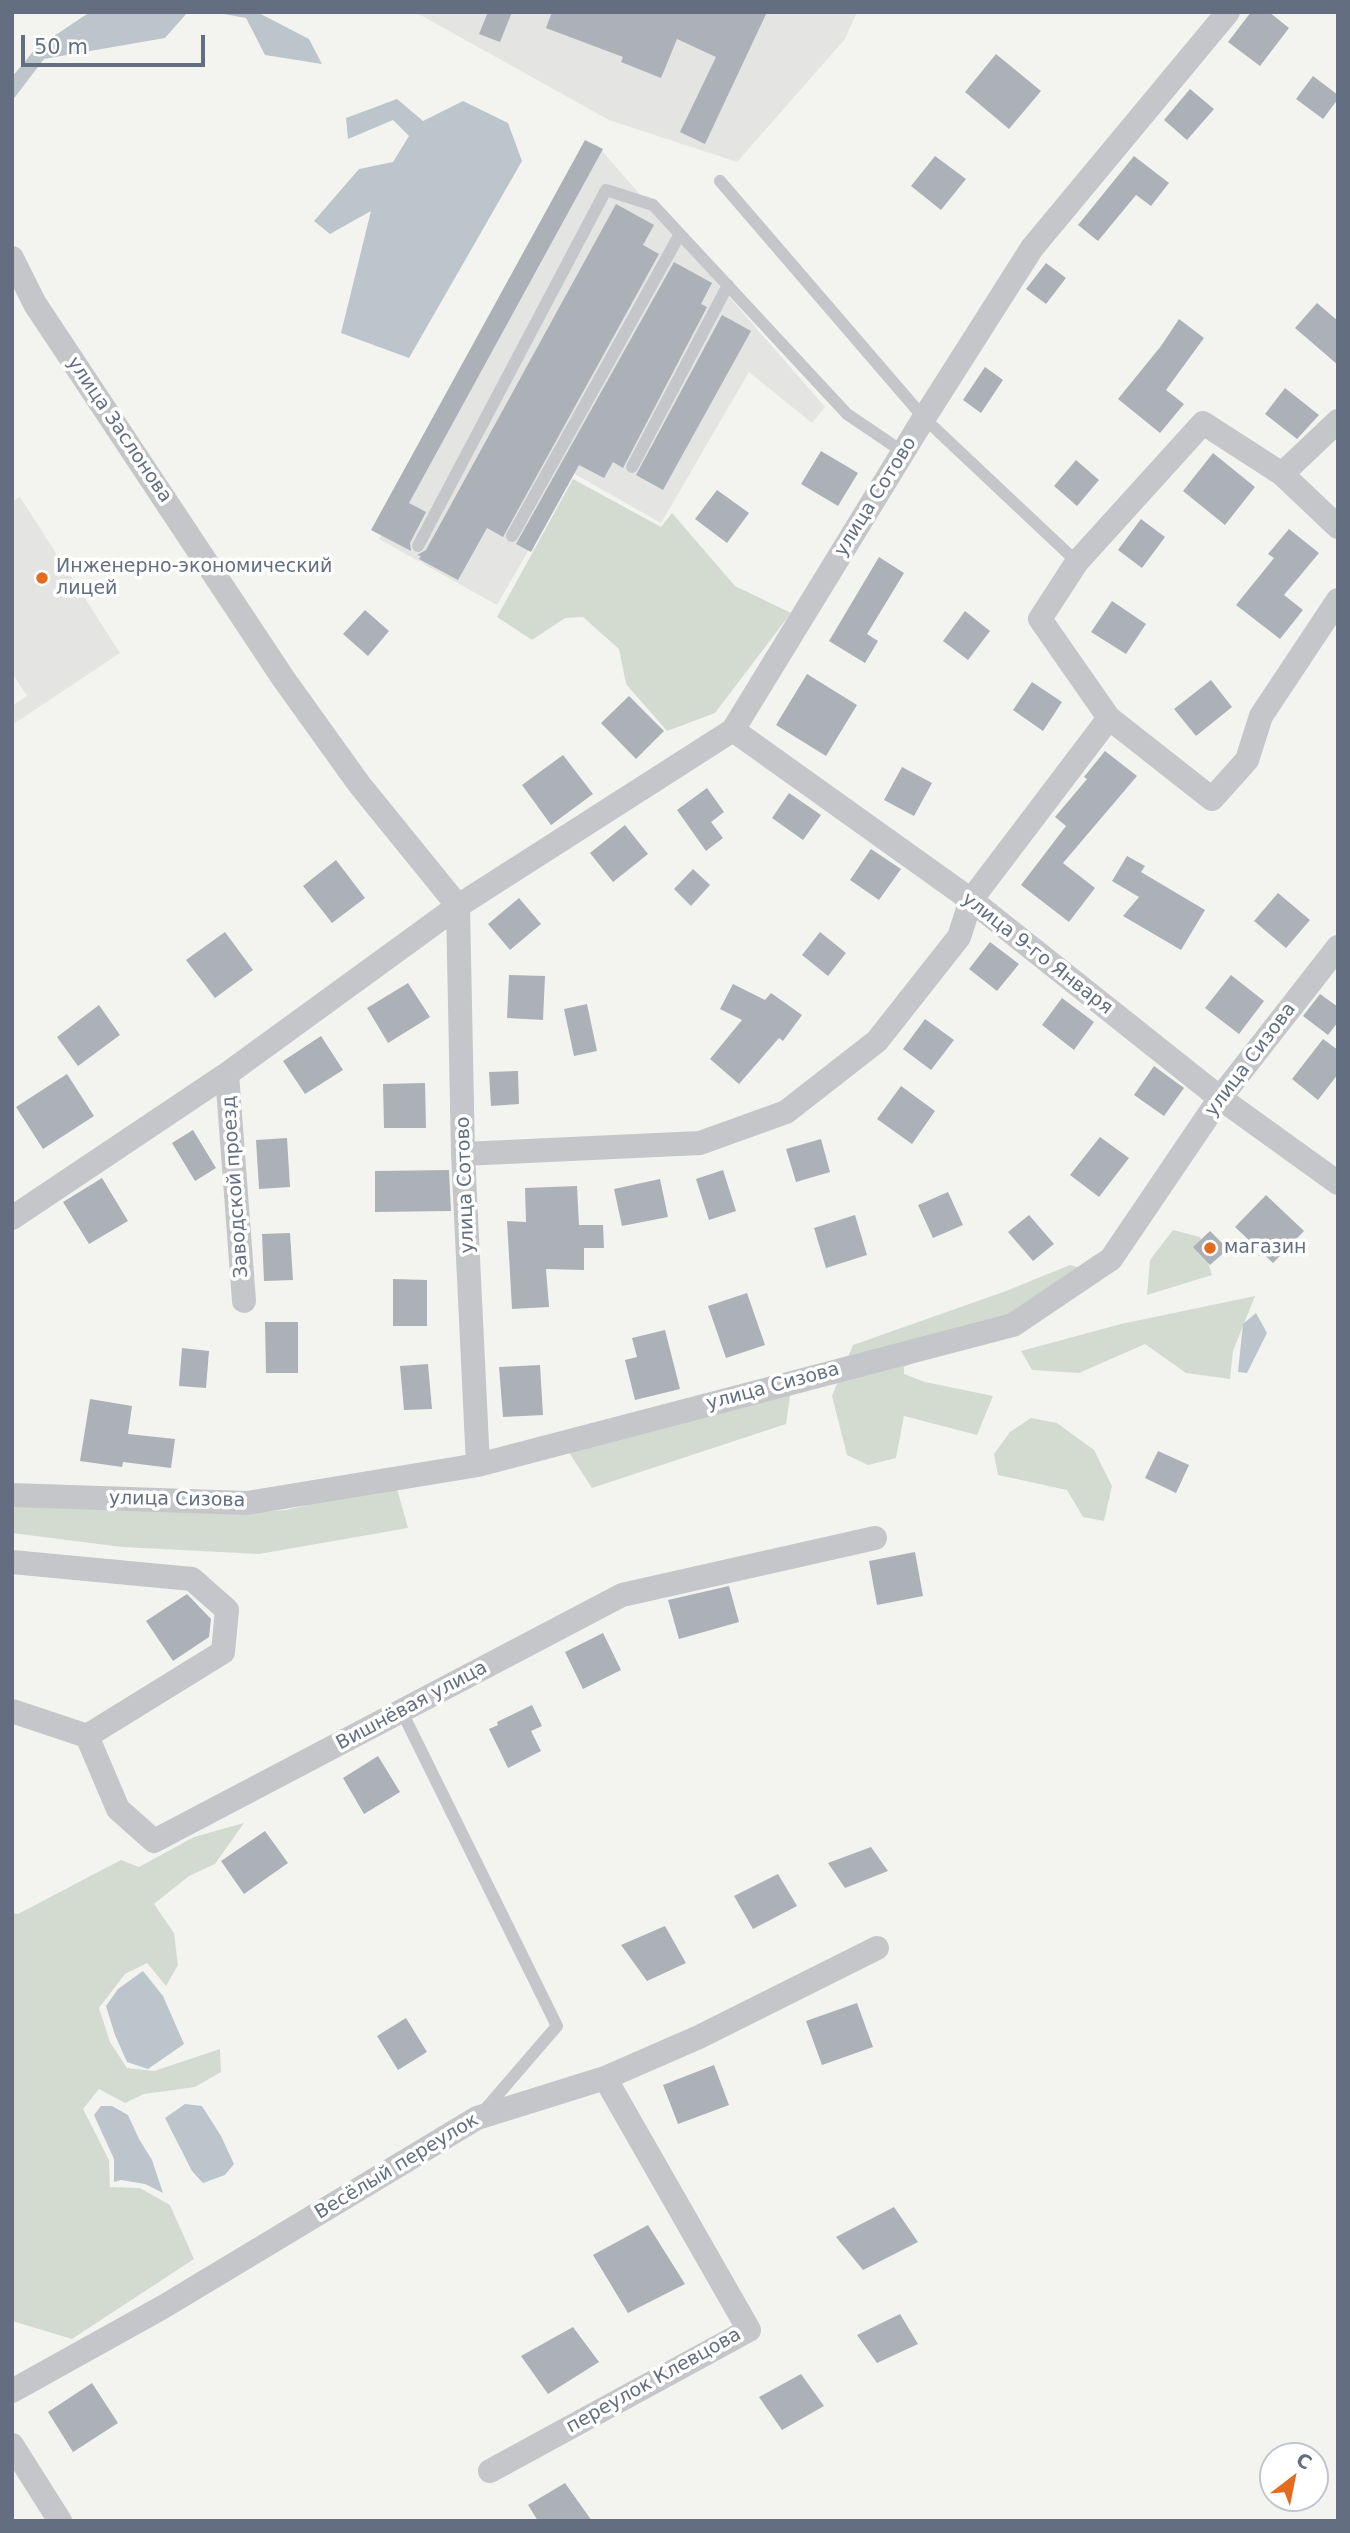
<!DOCTYPE html>
<meta charset="utf-8">
<style>
body{margin:0}
#map{position:relative;width:1350px;height:2533px;overflow:hidden;background:#f3f4f0;font-family:"DejaVu Sans",sans-serif}
canvas{display:block}
.frame{position:absolute;inset:0;border:14px solid #636f81;pointer-events:none}
.north{position:absolute;left:1259px;top:2442px;width:70px;height:70px;box-sizing:border-box;background:#fff;border:2px solid #c1c5cd;border-radius:50%;rotate:32deg;font-size:19px;font-weight:700;line-height:28px;text-align:center;color:#636f81}
.north::after{content:'';display:block;margin:auto;width:24px;height:32px;background:#e46c20;clip-path:polygon(50% 0,100% 100%,50% 72%,0 100%)}
.scale{position:absolute;left:21px;top:35px;width:184px;height:32px;box-sizing:border-box;border:4px solid #636f81;border-top:0;padding-left:9px;font-size:21px;line-height:24px;white-space:nowrap;color:#636f81;-webkit-text-stroke:5px #fff;paint-order:stroke}
</style>
<div id="map">
<canvas width="1350" height="2533"></canvas>
<div class="frame"></div>
<div class="north">С</div>
<div class="scale">50 m</div>
</div>
<script>
const context = document.querySelector('canvas').getContext('2d');
context.lineJoin = 'round';
function fillPath(path, color) { context.fillStyle = color; context.fill(path, 'evenodd'); }
const toPath = rows => new Path2D(rows.map(r => 'M' + r).join(''));
function stroke(path, color, width, dash) { context.strokeStyle = color; context.lineWidth = width; context.lineCap = dash ? 'butt' : 'round'; context.setLineDash(dash || []); context.stroke(path); }
function drawText(font, color, halo, rows, align = 'center') {
  context.font = font + ' "DejaVu Sans",sans-serif'; context.lineWidth = 7; context.setLineDash([]); context.textBaseline = 'middle'; context.strokeStyle = halo; context.fillStyle = color; for (const [text, x, y, turn = 0] of rows) {
    context.save(); context.translate(x, y); context.rotate((+turn || 0) * Math.PI / 180); context.textAlign = isNaN(turn) ? turn : align; if (halo) context.strokeText(text, 0, 0); context.fillText(text, 0, 0); context.restore();
  }
}
fillPath(toPath([
 [415,12,857,12,845,39,737,162,609,120],
 [596,144,825,407,812,423,749,372,661,523,573,473,497,605,379,539],
 [20,497,120,653,12,725,12,706,27,696,12,673,12,502]
]), '#e4e4e3');
fillPath(toPath([
 [573,479,661,527,672,513,735,586,791,613,715,713,667,731,626,684,619,649,583,617,565,618,532,640,497,617],
 [1173,1230,1200,1237,1212,1275,1147,1295,1150,1260],
 [1070,1265,1080,1268,1022,1316,904,1367,904,1374,925,1382,993,1396,977,1435,904,1416,896,1458,868,1465,847,1455,832,1396,853,1345,1006,1291],
 [1255,1296,1233,1351,1230,1379,1186,1373,1145,1344,1079,1373,1032,1370,1021,1351,1121,1324],
 [791,1390,786,1424,592,1488,568,1451],
 [1031,1418,1057,1423,1094,1450,1112,1486,1104,1521,1083,1517,1067,1490,998,1475,994,1454,1010,1432],
 [396,1485,408,1528,259,1554,122,1547,12,1533,12,1504,225,1514,286,1510],
 [244,1823,215,1864,189,1876,154,1904,174,1933,178,1965,166,1986,147,1963,125,1974,99,2008,110,2042,127,2068,154,2071,220,2049,221,2072,195,2087,144,2094,125,2103,99,2089,83,2109,109,2160,110,2187,140,2188,170,2205,194,2259,72,2339,12,2321,12,1913,18,1914,121,1860,139,1867,194,1837]
]), '#d3dbd1');
fillPath(toPath([
 [90,12,188,12,165,38,44,59,12,101,12,77,36,48],
 [213,12,257,12,309,39,322,64,265,55,246,18],
 [397,99,423,121,463,101,508,123,522,161,409,358,341,333,371,211,330,234,314,221,359,169,393,162,409,136,393,120,348,139,346,118],
 [1256,1313,1267,1333,1247,1373,1238,1372,1243,1324],
 [143,1971,163,1996,184,2044,148,2069,127,2062,115,2035,106,2006,118,1989],
 [185,2104,202,2106,221,2136,234,2164,225,2175,203,2183,192,2171,165,2118],
 [101,2106,112,2106,128,2115,139,2139,152,2160,163,2193,145,2184,121,2180,114,2182,114,2159,94,2115]
]), '#bcc5cc');
fillPath(toPath([
 [488,12,512,12,500,42,479,34],
 [552,12,767,12,705,144,680,132,716,57,677,39,661,78,621,62,623,57,546,28],
 [1251,12,1269,12,1289,28,1260,66,1228,42],
 [996,54,1041,91,1009,129,965,92],
 [1313,76,1338,95,1338,99,1323,119,1296,99],
 [1190,89,1214,109,1187,140,1164,120],
 [585,140,603,149,409,503,426,512,410,543,411,551,371,530],
 [935,156,966,179,941,210,911,186],
 [1134,156,1169,183,1151,206,1136,195,1098,241,1078,225],
 [616,204,654,225,643,245,659,254,503,537,487,528,458,580,419,559,421,556,417,555,426,550],
 [674,262,712,283,701,304,707,307,623,468,613,462,604,478,579,465,531,552,516,544],
 [1046,263,1066,278,1046,304,1026,289],
 [1317,303,1338,321,1338,365,1295,328],
 [722,315,751,331,663,490,636,475],
 [1179,319,1204,338,1166,390,1184,404,1160,433,1118,399,1161,346],
 [985,367,1003,380,981,413,963,400],
 [1285,388,1319,415,1297,439,1265,414],
 [821,451,858,473,838,506,801,484],
 [1213,453,1255,487,1225,525,1183,491],
 [1076,460,1099,480,1077,506,1054,486],
 [717,490,749,513,727,543,695,519],
 [1141,519,1165,537,1142,568,1118,550],
 [1289,529,1319,553,1284,595,1303,610,1280,639,1236,605,1274,558,1268,554],
 [879,557,904,573,867,634,878,641,865,663,829,641],
 [1112,601,1146,624,1126,654,1091,632],
 [365,610,389,631,368,656,343,634],
 [965,611,990,631,968,660,943,641],
 [807,674,857,705,826,756,776,725],
 [1211,680,1232,707,1196,736,1174,709],
 [1032,682,1062,702,1043,731,1013,710],
 [629,696,664,731,636,759,601,723],
 [1105,751,1137,776,1063,863,1095,888,1069,922,1021,885,1066,826,1055,817,1087,779,1084,777],
 [563,755,593,794,551,825,522,785],
 [902,767,932,783,914,816,884,800],
 [707,788,724,812,711,822,723,838,706,851,677,810],
 [789,793,821,815,803,840,772,818],
 [625,825,648,854,613,882,590,853],
 [871,849,901,869,879,900,850,880],
 [1127,856,1145,866,1141,872,1205,910,1181,950,1123,916,1139,897,1112,881],
 [336,860,365,898,332,923,303,886],
 [693,869,710,885,691,906,674,889],
 [1278,893,1310,920,1286,948,1254,921],
 [519,898,541,924,510,950,488,924],
 [225,932,253,970,215,998,186,960],
 [820,932,846,953,828,976,802,955],
 [990,942,1019,964,997,991,969,969],
 [509,975,545,976,543,1020,507,1018],
 [1231,975,1264,1001,1239,1034,1205,1008],
 [408,983,430,1017,388,1043,367,1008],
 [733,984,765,1000,771,993,802,1015,783,1041,779,1038,739,1084,710,1059,742,1020,720,1009],
 [1320,994,1338,1007,1338,1022,1328,1035,1303,1016],
 [1062,998,1094,1022,1074,1050,1042,1025],
 [587,1004,597,1051,574,1056,564,1009],
 [99,1005,120,1035,78,1066,57,1037],
 [925,1019,954,1040,931,1070,903,1049],
 [321,1036,343,1070,305,1094,283,1061],
 [1323,1039,1338,1050,1338,1074,1318,1100,1292,1079],
 [1154,1066,1184,1088,1164,1116,1134,1095],
 [518,1071,519,1104,491,1106,489,1072],
 [67,1074,94,1116,43,1149,16,1107],
 [425,1083,426,1128,384,1128,383,1084],
 [901,1086,935,1111,912,1144,877,1119],
 [193,1130,216,1168,195,1181,172,1143],
 [1100,1137,1129,1158,1099,1197,1070,1175],
 [287,1138,290,1187,259,1189,256,1140],
 [821,1139,830,1172,796,1182,786,1149],
 [449,1170,451,1211,375,1212,375,1171],
 [723,1170,736,1211,709,1220,696,1179],
 [102,1178,128,1221,89,1244,63,1202],
 [660,1179,668,1217,622,1226,614,1189],
 [577,1186,579,1225,603,1225,604,1248,584,1248,584,1270,546,1269,549,1307,512,1309,507,1221,526,1222,525,1188],
 [948,1192,963,1225,933,1238,918,1205],
 [1266,1195,1304,1231,1273,1263,1235,1227],
 [855,1215,867,1255,826,1268,814,1228],
 [1029,1215,1054,1244,1033,1261,1008,1232],
 [1210,1231,1228,1249,1210,1265,1193,1247],
 [290,1233,293,1280,264,1281,262,1234],
 [393,1279,427,1280,427,1326,393,1326],
 [747,1293,765,1345,726,1358,708,1306],
 [265,1322,298,1322,298,1373,266,1373],
 [665,1330,680,1389,635,1400,625,1360,637,1357,632,1338],
 [182,1348,209,1351,206,1388,179,1386],
 [428,1364,432,1409,404,1410,400,1366],
 [540,1365,543,1415,503,1417,499,1367],
 [90,1399,132,1406,128,1434,175,1439,171,1468,123,1462,122,1467,80,1461],
 [1158,1451,1189,1465,1176,1493,1145,1478],
 [915,1552,923,1596,877,1605,869,1561],
 [729,1586,739,1622,679,1639,668,1600],
 [187,1594,211,1619,209,1637,173,1661,146,1621],
 [603,1633,621,1670,583,1689,565,1652],
 [532,1705,542,1726,531,1731,541,1751,508,1768,489,1729,498,1725,497,1722],
 [378,1756,400,1792,364,1814,343,1778],
 [265,1831,288,1863,244,1894,221,1861],
 [871,1847,888,1871,845,1888,828,1863],
 [778,1874,797,1906,753,1929,734,1896],
 [665,1926,686,1963,647,1981,621,1945],
 [857,2003,873,2047,822,2065,806,2021],
 [406,2018,427,2052,398,2070,377,2036],
 [714,2065,729,2105,678,2124,663,2085],
 [894,2207,918,2242,863,2270,836,2237],
 [648,2225,685,2284,628,2313,593,2255],
 [900,2314,918,2344,877,2363,857,2335],
 [573,2327,599,2362,548,2394,521,2356],
 [801,2374,824,2406,782,2430,759,2397],
 [92,2383,118,2423,73,2452,48,2412],
 [565,2483,592,2521,538,2521,528,2505]
]), '#acb1b8');
stroke(toPath([
 [720,181,924,418,1077,562],
 [632,467,728,285],
 [512,536,680,234],
 [418,546,606,190,653,205,847,414,903,452],
 [402,1712,557,2026,482,2113]
]), '#c4c6ca', 12);
stroke(toPath([
 [12,258,35,304,283,678,359,784,458,906,463,1154,478,1465],
 [1282,474,1338,421],
 [1338,527,1282,474,1203,423,1077,562,1040,619,1109,718,1212,799,1247,760,1261,716,1338,600],
 [733,730,971,900,1220,1098,1338,1183],
 [227,1074,244,1301],
 [463,1154,700,1143,786,1112,877,1041,959,937,971,900,1109,718],
 [12,1218,227,1074,458,906,733,730,924,418,1032,248,1228,12],
 [12,1495,247,1503,478,1465,1013,1325,1111,1259,1220,1098,1338,947],
 [12,1562,192,1579,227,1610,223,1652,87,1736],
 [12,1711,87,1736,118,1809,154,1841,622,1595,875,1538],
 [12,2391,163,2307,477,2118,605,2078,699,2037,877,1948],
 [12,2445,60,2521],
 [490,2471,749,2330,605,2078]
]), '#c4c6ca', 24);
for (const [x, y, r, color] of [
 [42,578,7,"#e46c20"],
 [1210,1248,7,"#e46c20"]
]) { const dot = new Path2D(); dot.arc(x, y, r, 0, 2 * Math.PI); context.fillStyle = color; context.fill(dot); stroke(dot, '#fff', 2.5); }
drawText('19px', '#636f81', '#fff', [
 ["улица Заслонова",119,430,56],
 ["улица Сотово",876,497,-58],
 ["улица 9-го Января",1037,954,38],
 ["улица Сизова",1251,1060,-53],
 ["улица Сотово",466,1185,-92],
 ["Заводской проезд",236,1187,-94],
 ["улица Сизова",773,1387,-15],
 ["улица Сизова",177,1500,1],
 ["Вишнёвая улица",412,1706,-28],
 ["Весёлый переулок",397,2167,-31],
 ["переулок Клевцова",654,2381,-29]
]);
drawText('19px', '#636f81', '#fff', [
 ["Инженерно-экономический",56,567],
 ["лицей",56,589],
 ["магазин",1224,1248]
], 'left');
</script>
